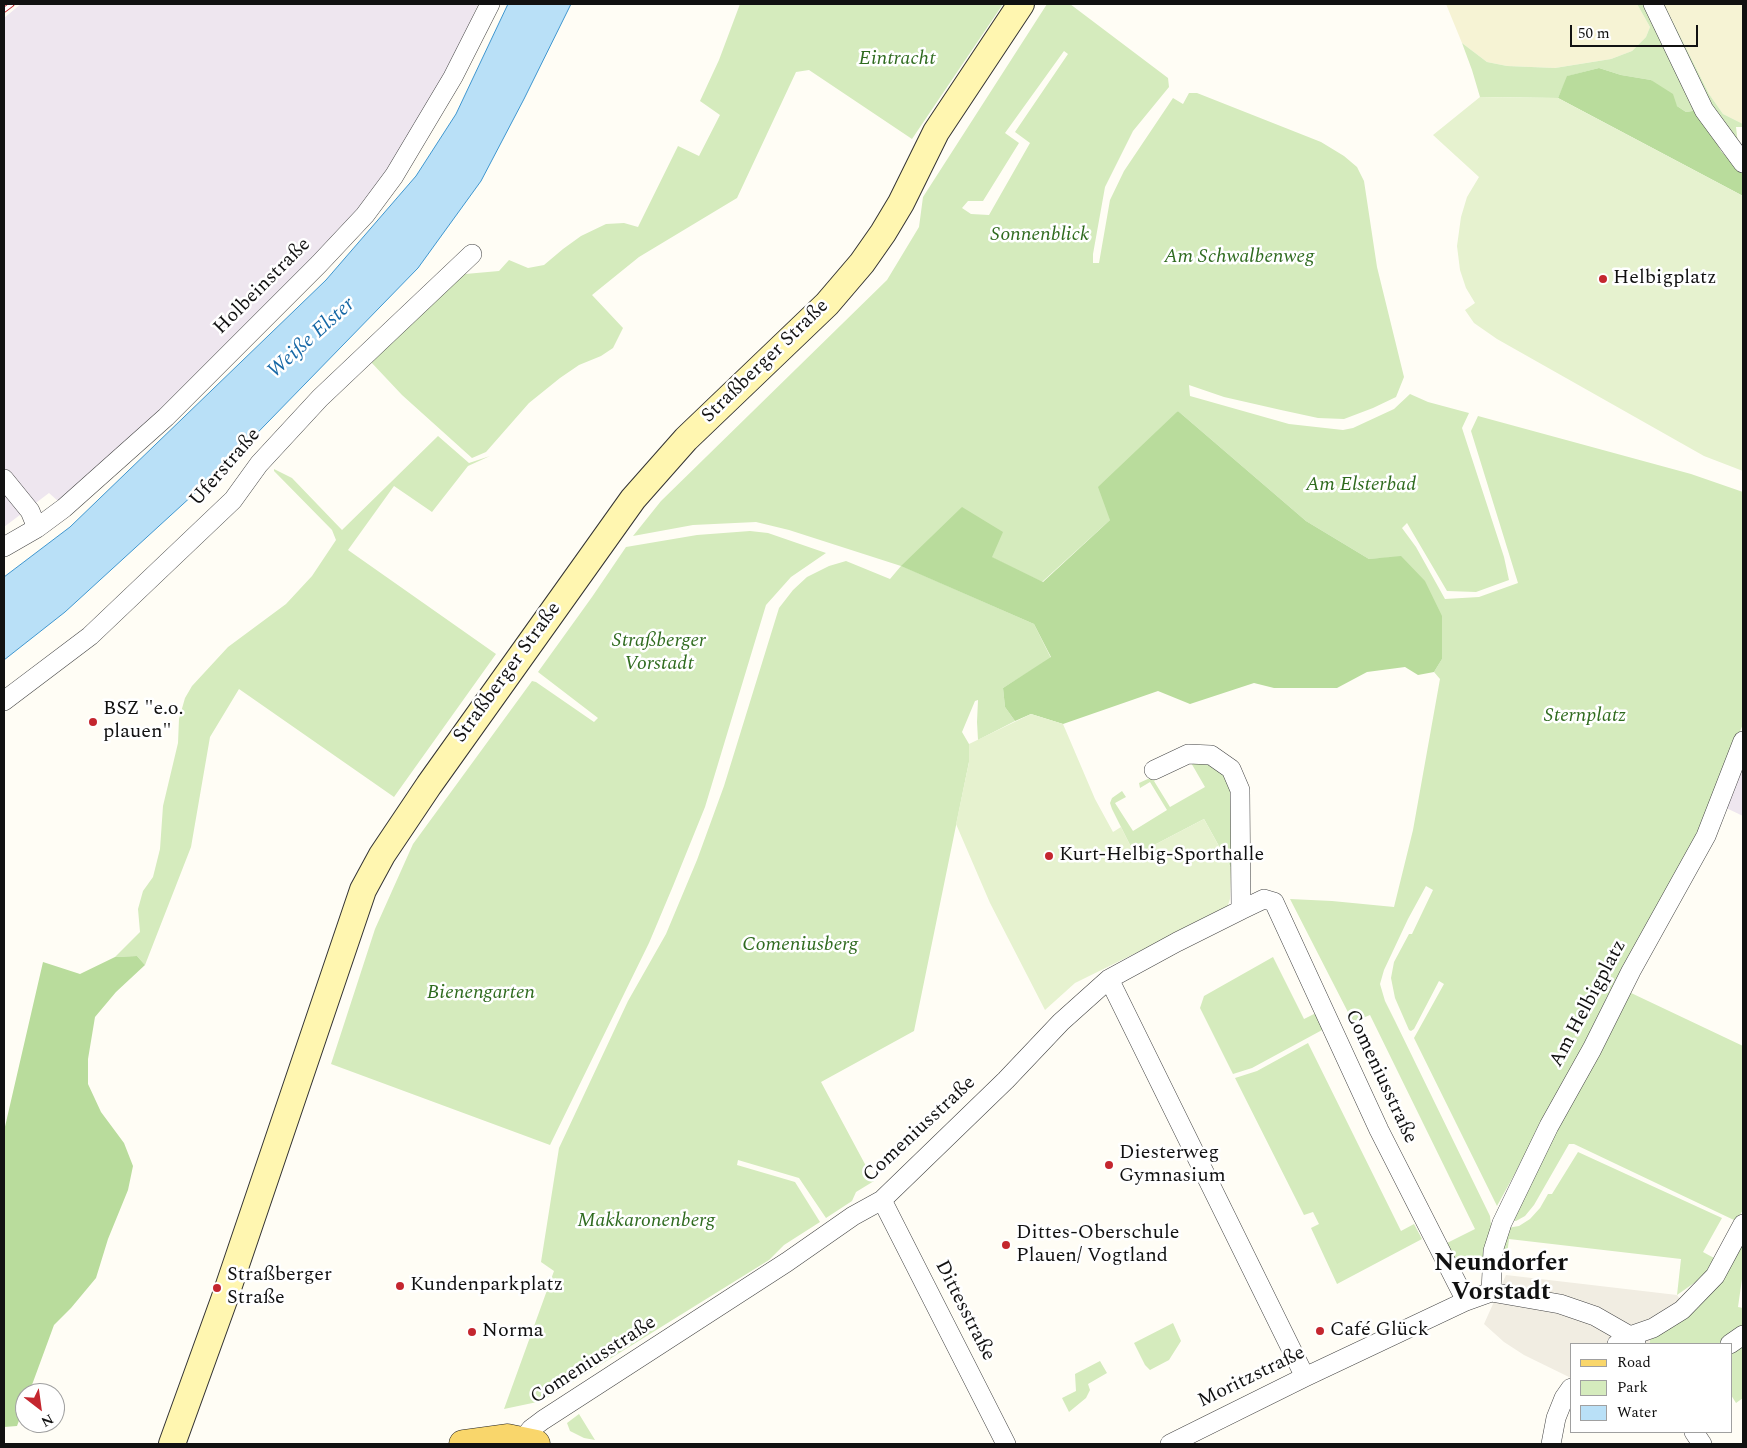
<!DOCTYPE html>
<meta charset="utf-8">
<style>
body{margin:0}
#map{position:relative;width:1747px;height:1448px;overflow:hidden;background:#fffdf5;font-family:Spectral,serif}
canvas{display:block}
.frame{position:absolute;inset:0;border:5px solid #111;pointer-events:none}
.legend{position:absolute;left:1570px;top:1343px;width:162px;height:90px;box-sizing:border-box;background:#fff;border:1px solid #a0a0a0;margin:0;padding:6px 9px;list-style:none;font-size:15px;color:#111}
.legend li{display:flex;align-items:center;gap:10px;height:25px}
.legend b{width:25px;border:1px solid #a0a0a0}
.north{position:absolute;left:15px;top:1383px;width:50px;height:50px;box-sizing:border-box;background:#fff;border:1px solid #a0a0a0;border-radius:50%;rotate:150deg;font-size:14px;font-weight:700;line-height:20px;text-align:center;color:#111}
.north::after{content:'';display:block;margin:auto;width:18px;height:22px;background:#c4262e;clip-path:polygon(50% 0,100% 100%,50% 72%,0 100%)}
.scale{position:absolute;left:1570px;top:25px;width:128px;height:22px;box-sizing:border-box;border:2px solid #111;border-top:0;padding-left:6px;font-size:15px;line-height:18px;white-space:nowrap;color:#111;-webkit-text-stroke:4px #fff;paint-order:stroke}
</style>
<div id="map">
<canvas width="1747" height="1448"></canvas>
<div class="frame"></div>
<ul class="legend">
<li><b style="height:6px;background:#f9d66b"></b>Road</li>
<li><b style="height:14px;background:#d5ebbd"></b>Park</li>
<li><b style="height:14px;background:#b9e0f7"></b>Water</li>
</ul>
<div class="north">N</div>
<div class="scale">50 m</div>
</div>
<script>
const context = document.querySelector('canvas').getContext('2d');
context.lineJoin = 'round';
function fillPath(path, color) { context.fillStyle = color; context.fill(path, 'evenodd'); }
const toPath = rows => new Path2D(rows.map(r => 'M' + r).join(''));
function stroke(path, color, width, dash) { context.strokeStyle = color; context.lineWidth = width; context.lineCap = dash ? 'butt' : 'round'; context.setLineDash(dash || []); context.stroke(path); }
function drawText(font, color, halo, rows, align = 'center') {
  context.font = font + ' Spectral,serif'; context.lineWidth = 5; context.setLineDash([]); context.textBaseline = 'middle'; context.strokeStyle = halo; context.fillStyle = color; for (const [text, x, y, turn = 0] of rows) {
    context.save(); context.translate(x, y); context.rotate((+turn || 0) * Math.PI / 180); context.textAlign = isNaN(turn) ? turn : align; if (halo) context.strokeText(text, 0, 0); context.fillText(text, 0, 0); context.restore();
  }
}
fillPath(toPath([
 [21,4,478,4,452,67,399,162,367,200,270,307,166,407,59,502,49,493,4,527,4,18],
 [1743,754,1743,816,1722,806]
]), '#eee6ef');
fillPath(toPath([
 [1446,4,1637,4,1650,27,1646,37,1632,51,1611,59,1555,68,1507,66,1487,62,1462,43],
 [1664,4,1743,4,1743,124,1723,114,1709,94]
]), '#f6f3d4');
fillPath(toPath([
 [740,4,1003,4,912,139,809,70,796,72,737,198,639,257,592,295,623,328,613,348,601,356,579,365,560,378,529,403,486,452,472,458,402,395,370,361,454,275,499,271,509,260,528,268,544,265,563,249,581,236,606,224,624,223,638,227,678,146,699,156,720,115,700,101,719,60],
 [1047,4,1070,4,1168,78,1169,87,1133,131,1105,187,1093,254,1093,263,1099,263,1110,200,1124,171,1173,98,1183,104,1189,93,1197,93,1321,142,1344,156,1357,167,1364,181,1377,267,1404,377,1396,397,1373,408,1344,419,1318,418,1281,410,1224,397,1189,385,1190,396,1289,424,1343,430,1353,428,1394,409,1410,394,1428,402,1469,413,1462,428,1504,557,1509,580,1476,592,1447,591,1407,523,1402,528,1416,547,1445,599,1479,597,1518,583,1471,431,1478,416,1691,474,1743,492,1743,724,1690,855,1497,1206,1414,1038,1444,984,1439,981,1414,1029,1411,1031,1409,1030,1395,998,1391,978,1394,962,1409,934,1412,934,1433,890,1426,886,1408,919,1384,970,1380,984,1385,1001,1395,1021,1490,1216,1491,1225,1484,1267,1474,1264,1465,1266,1456,1273,1445,1244,1475,1229,1370,1015,1353,1022,1290,899,1332,901,1394,907,1413,830,1440,679,1434,672,1442,659,1401,557,1369,559,1306,521,1178,411,1110,520,1042,582,991,557,902,566,1034,624,1051,658,1003,688,1005,707,1015,721,978,740,977,722,978,700,975,701,962,732,969,744,969,762,914,1031,821,1082,874,1181,856,1192,852,1201,826,1218,799,1178,738,1160,737,1165,795,1182,820,1222,784,1245,769,1260,542,1401,504,1409,554,1271,541,1262,559,1148,628,1001,666,934,697,860,724,786,779,608,793,590,807,577,829,566,846,561,890,579,901,566,789,530,756,522,693,525,633,536,661,501,887,280,919,227,923,197],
 [1064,51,1068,54,1015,132,1030,143,989,215,971,214,962,208,968,201,983,201,1019,143,1005,133],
 [1637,4,1644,4,1699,110,1686,112,1677,106,1651,80,1621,75,1599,68,1568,76,1558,98,1480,97,1472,70,1462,43,1487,62,1507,66,1555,68,1611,59,1632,51,1646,37,1650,27],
 [1659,4,1664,4,1709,94,1723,114,1743,124,1743,127,1736,127,1738,144,1729,138],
 [438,436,469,463,490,456,468,466,432,512,394,486,348,550,496,654,394,797,239,689,210,737,191,847,145,965,137,956,115,957,140,932,138,909,143,891,153,877,160,849,163,806,178,743,179,719,185,698,192,686,228,647,286,604,312,576,336,540,332,530,274,471,274,469,292,478,342,530],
 [750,531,768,533,826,553,791,577,766,605,705,807,673,886,649,943,550,1145,331,1064,375,929,413,844,532,681,536,682,594,722,598,718,538,672,592,597,626,547,697,535],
 [1195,758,1215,764,1224,770,1231,777,1235,789,1236,828,1233,859,1231,868,1204,819,1135,855,1112,809,1110,803,1112,798,1122,791,1126,797,1115,803,1133,831,1167,810,1150,782,1140,788,1139,783,1163,772,1164,774,1154,781,1170,807,1205,787,1190,761,1179,767,1178,765,1181,762],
 [1273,957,1304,1019,1316,1013,1324,1029,1252,1068,1233,1074,1200,1008,1204,996],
 [1629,992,1743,1046,1743,1210,1736,1221,1574,1144,1569,1144,1534,1205,1525,1216,1516,1221,1507,1220],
 [1308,1043,1401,1231,1414,1224,1422,1239,1337,1284,1311,1228,1319,1224,1313,1212,1304,1215,1235,1078,1257,1071],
 [1578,1152,1722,1218,1703,1252,1714,1258,1704,1276,1677,1295,1681,1259,1509,1239,1506,1263,1496,1268,1507,1228,1519,1226,1530,1219,1540,1208,1548,1194,1552,1194],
 [1743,1238,1743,1272,1738,1307,1743,1308,1743,1329,1720,1344,1649,1344,1651,1337],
 [1173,1323,1181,1341,1169,1360,1150,1370,1145,1365,1134,1343],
 [1743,1343,1743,1398,1736,1403,1731,1395,1731,1351],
 [1100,1361,1107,1373,1088,1384,1090,1390,1086,1398,1069,1412,1062,1398,1076,1391,1075,1374],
 [579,1414,595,1440,584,1438,570,1431,567,1423]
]), '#d5ebbd');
fillPath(toPath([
 [1599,68,1621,75,1651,80,1673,94,1677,106,1686,112,1699,110,1721,151,1743,174,1743,196,1558,98,1567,76],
 [1178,411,1306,521,1369,559,1401,556,1425,581,1442,616,1442,659,1434,672,1418,675,1405,667,1367,672,1337,688,1274,688,1254,683,1190,704,1158,691,1063,724,1031,714,1015,721,1005,707,1003,688,1051,657,1034,624,901,566,962,507,1003,532,992,557,1043,582,1110,520,1098,487],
 [137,956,145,965,116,992,95,1017,88,1059,88,1084,101,1112,124,1143,133,1166,128,1190,108,1239,96,1278,71,1308,54,1325,29,1393,25,1393,25,1404,17,1426,4,1427,4,1131,43,962,80,974,115,957]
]), '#b9dc9c');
fillPath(toPath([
 [1480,97,1558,98,1743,196,1743,471,1704,456,1497,339,1474,323,1465,310,1475,303,1466,288,1460,270,1457,246,1461,217,1467,197,1479,177,1433,135],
 [1031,714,1063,724,1095,799,1113,832,1121,827,1135,855,1204,819,1231,868,1230,899,1227,908,1075,983,1045,1010,990,903,956,824,969,762,969,744]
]), '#e6f2cf');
fillPath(toPath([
 [1506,1275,1677,1295,1690,1312,1651,1337,1649,1344,1571,1344,1571,1378,1524,1355,1504,1342,1484,1324]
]), '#f1ede2');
const water = toPath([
 [508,4,571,4,524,99,481,181,418,268,229,462,65,612,4,660,4,577,70,527,326,280,416,176,456,114,508,4]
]);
fillPath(water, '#b9e0f7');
stroke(water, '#3f96cf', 1);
const street = toPath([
 [1653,4,1704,110,1743,163],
 [4,479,30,511,37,528],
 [4,547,37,528,64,508,166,417,319,264,365,215,394,176,453,77,490,4],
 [4,701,90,636,233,500,259,464,320,398,472,254],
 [1241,910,1264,899,1274,902,1379,1130,1466,1301],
 [1109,979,1305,1377],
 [882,1200,1006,1444],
 [1491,1292,1493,1251,1502,1223,1549,1126,1592,1049,1631,971,1706,836,1743,741],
 [1617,1344,1630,1336,1653,1328,1682,1310,1715,1276,1743,1224],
 [1730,1344,1743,1335],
 [1694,1432,1702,1444],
 [521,1444,522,1440,531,1429,543,1420,787,1262,853,1216,882,1200,1006,1080,1061,1022,1109,979,1177,942,1241,910,1240,790,1231,769,1211,755,1188,754,1154,770],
 [1170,1444,1305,1377,1466,1301,1491,1292,1560,1304,1595,1316,1630,1336,1636,1344],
 [1551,1444,1556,1418,1564,1398,1571,1388]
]);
const secondary = toPath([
 [172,1444,224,1300,363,890,382,855,429,785,633,499,686,439,827,304,862,263,883,233,901,203,936,132,1021,4]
]);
const primary = toPath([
 [463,1444,507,1438,536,1444]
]);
stroke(street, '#444', 20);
stroke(secondary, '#333', 28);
stroke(primary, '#222', 29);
stroke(street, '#fff', 19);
stroke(secondary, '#fff6b0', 26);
stroke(primary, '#f9d66b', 28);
const rail = toPath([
 [4,10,12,4]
]);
stroke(rail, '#c4262e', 5.5);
stroke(rail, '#fff', 4, [11]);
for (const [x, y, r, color] of [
 [1603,279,5,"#c4262e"],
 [93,722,5,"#c4262e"],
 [1049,856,5,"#c4262e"],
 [1109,1165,5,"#c4262e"],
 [1006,1245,5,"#c4262e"],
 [400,1286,5,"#c4262e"],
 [217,1288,5,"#c4262e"],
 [1320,1331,5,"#c4262e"],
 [472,1332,5,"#c4262e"]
]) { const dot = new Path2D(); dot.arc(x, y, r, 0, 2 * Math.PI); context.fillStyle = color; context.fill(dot); stroke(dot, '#fff', 2); }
drawText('italic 20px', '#2f6b1f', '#fff', [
 ["Eintracht",897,60],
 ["Sonnenblick",1040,236],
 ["Am Schwalbenweg",1239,258],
 ["Am Elsterbad",1361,486],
 ["Straßberger",659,642],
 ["Vorstadt",659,665],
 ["Sternplatz",1585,717],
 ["Comeniusberg",800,946],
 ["Bienengarten",481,994],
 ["Makkaronenberg",646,1222]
]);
drawText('20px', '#111', '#fff', [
 ["Helbigplatz",1613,279],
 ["BSZ \"e.o.",103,710],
 ["plauen\"",103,733],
 ["Kurt-Helbig-Sporthalle",1059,856],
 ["Diesterweg",1119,1154],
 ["Gymnasium",1119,1177],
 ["Dittes-Oberschule",1016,1234],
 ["Plauen/ Vogtland",1016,1257],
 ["Straßberger",227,1276],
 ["Straße",227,1299],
 ["Kundenparkplatz",410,1286],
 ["Café Glück",1330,1331],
 ["Norma",482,1332]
], 'left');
drawText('20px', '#111', '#fff', [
 ["Holbeinstraße",263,287,-45],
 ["Straßberger Straße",766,362,-44],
 ["Uferstraße",226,468,-49],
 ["Straßberger Straße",508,673,-54],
 ["Am Helbigplatz",1589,1004,-62],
 ["Comeniusstraße",1380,1077,65],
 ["Comeniusstraße",920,1130,-43],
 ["Dittesstraße",964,1311,63],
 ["Comeniusstraße",594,1361,-33],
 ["Moritzstraße",1252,1378,-26]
]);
drawText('italic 21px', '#1768a6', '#fff', [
 ["Weiße Elster",312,339,-42]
]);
drawText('bold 25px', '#111', '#fff', [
 ["Neundorfer",1501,1265],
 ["Vorstadt",1501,1294]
]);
</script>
